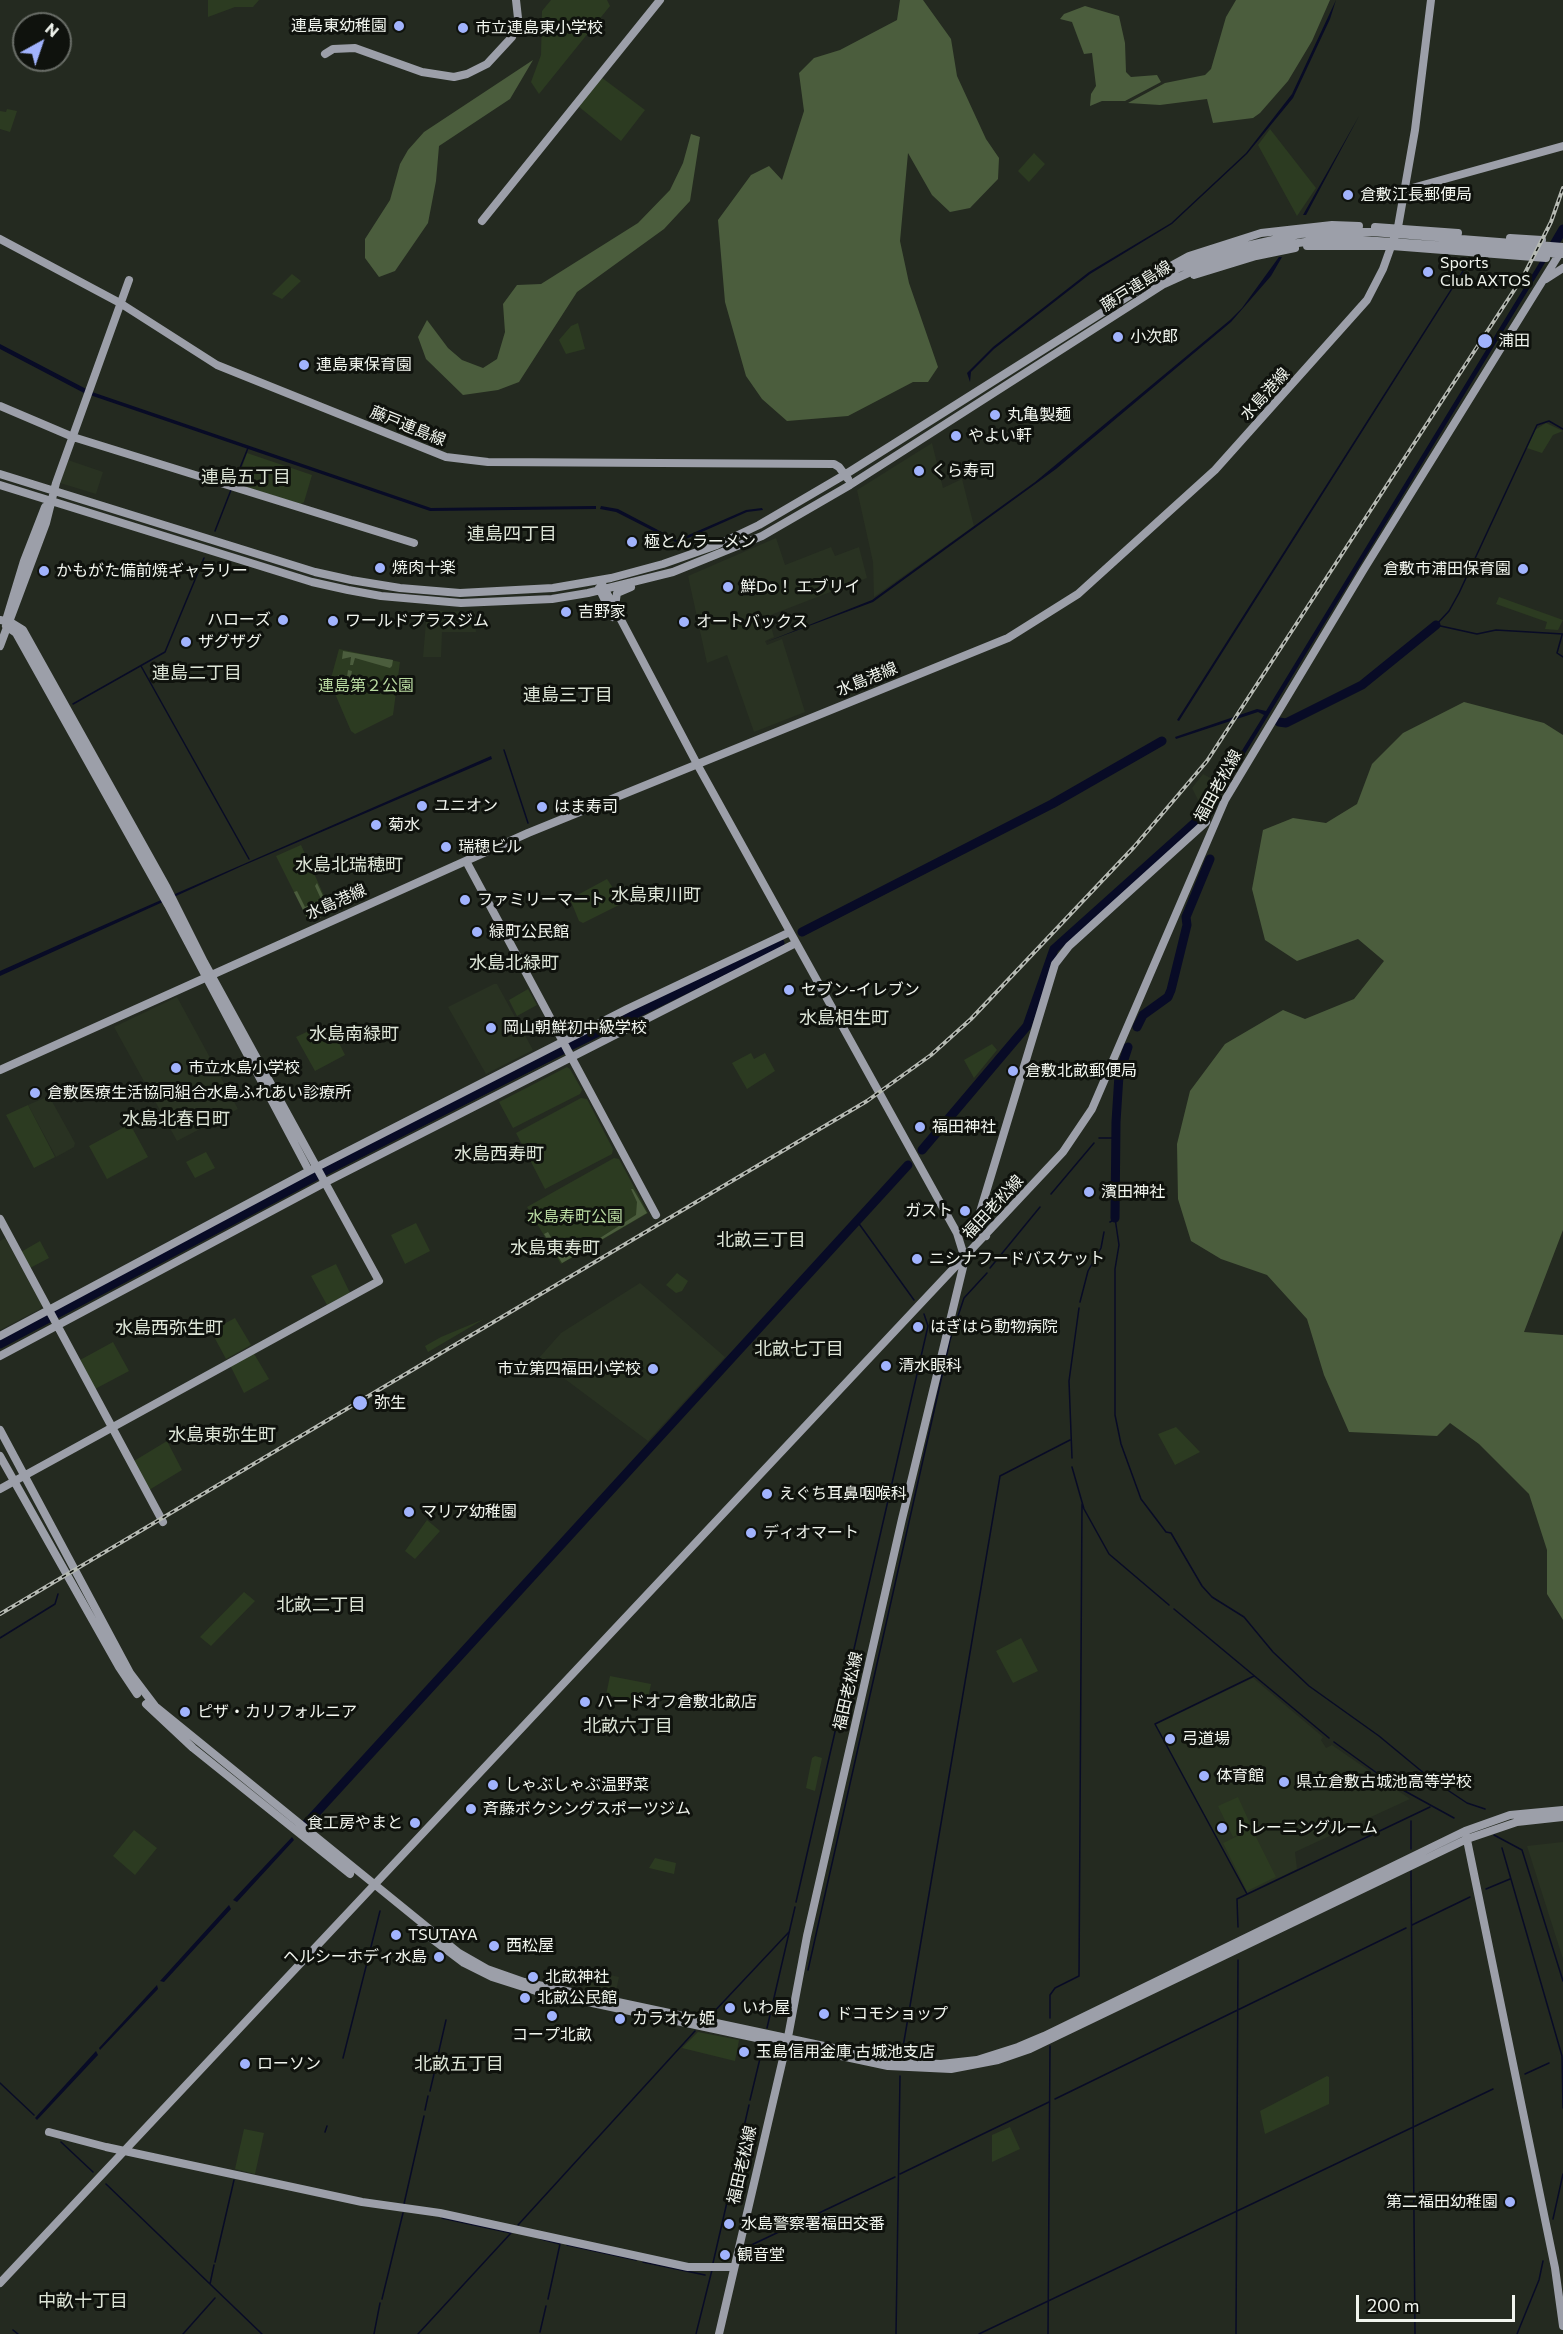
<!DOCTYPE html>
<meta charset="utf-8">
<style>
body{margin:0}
#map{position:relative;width:1563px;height:2334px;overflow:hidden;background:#242a20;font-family:Commissioner,sans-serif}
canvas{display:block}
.north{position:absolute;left:12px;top:12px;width:60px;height:60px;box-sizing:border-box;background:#0f120d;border:2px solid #696d67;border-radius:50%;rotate:40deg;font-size:16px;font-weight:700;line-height:24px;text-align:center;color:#f1f5ee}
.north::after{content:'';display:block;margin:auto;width:21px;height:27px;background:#a1b3fd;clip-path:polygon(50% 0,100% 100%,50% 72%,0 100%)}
.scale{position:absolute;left:1356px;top:2295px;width:159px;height:27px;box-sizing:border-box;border:3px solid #f1f5ee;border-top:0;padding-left:8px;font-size:18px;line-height:21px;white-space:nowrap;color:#f1f5ee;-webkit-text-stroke:4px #0f120d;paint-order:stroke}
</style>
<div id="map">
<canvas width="1563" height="2334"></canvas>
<div class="north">N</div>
<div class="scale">200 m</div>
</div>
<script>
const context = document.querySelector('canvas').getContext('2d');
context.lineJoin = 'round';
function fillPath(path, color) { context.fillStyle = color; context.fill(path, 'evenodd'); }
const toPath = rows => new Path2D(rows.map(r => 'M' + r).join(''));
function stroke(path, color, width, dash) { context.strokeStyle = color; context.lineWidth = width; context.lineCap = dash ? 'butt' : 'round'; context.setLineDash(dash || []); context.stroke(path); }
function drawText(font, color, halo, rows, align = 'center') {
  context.font = font + ' Commissioner,"Noto Sans JP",sans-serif'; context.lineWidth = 6; context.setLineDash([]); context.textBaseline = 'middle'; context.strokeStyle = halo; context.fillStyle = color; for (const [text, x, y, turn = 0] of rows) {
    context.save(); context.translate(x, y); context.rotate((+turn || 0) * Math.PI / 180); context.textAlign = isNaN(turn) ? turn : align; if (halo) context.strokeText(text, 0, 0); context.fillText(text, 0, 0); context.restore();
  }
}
fillPath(toPath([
 [932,443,943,488,962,479,974,526,874,597,873,562,857,490],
 [68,460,103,472,96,494,60,483],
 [776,538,785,565,831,547,835,556,859,547,867,578,768,616,774,637,765,641,767,645,782,639,805,712,754,732,727,655,707,663,688,576],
 [427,610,475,612,476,632,442,632,441,657,423,657],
 [1203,774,1221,784,1203,810,1192,788],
 [494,984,497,984,533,1050,486,1074,448,1007],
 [177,997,238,1109,177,1141,114,1027],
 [49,1096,75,1143,74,1147,56,1157,28,1105],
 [5,1238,42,1304,40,1309,0,1330,0,1241],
 [640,1283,725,1357,648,1441,538,1359,561,1333],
 [1253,1678,1323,1737,1321,1740,1326,1748,1332,1745,1410,1799,1295,1852,1297,1869,1247,1893,1155,1725],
 [1563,1842,1563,1959,1527,1846],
 [589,1970,619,1977,615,1996,584,1989]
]), '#293222');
fillPath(toPath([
 [208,0,259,0,253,7,235,7,208,17],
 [551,0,607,0,610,6,539,94,531,82,541,55,542,11],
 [601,77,645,110,621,141,578,106],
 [7,109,17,111,10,132,0,129,0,111,6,112],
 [1270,129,1316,188,1297,216,1258,145],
 [1034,153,1045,164,1029,182,1018,171],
 [292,274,301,281,282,299,272,294],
 [578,323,585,349,566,354,559,340,571,326],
 [1546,423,1563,431,1553,435,1542,453,1527,448,1535,430],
 [247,453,312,475,304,502,301,504,236,484],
 [1499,597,1563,620,1558,630,1545,629,1547,622,1496,604],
 [339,649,400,662,393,715,355,734,351,731,330,682],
 [301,845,332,913,309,922,276,856],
 [607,879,621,900,619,905,583,923,579,921,570,899],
 [528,989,537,1005,517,1016,509,1000],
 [317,1027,327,1044,337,1039,345,1055,315,1071,296,1037],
 [992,1044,997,1050,974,1078,964,1060],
 [751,1053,754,1059,765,1053,775,1071,747,1089,732,1063],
 [567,1067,570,1069,582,1090,580,1094,513,1128,499,1102],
 [581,1098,587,1099,613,1149,612,1154,545,1189,516,1133],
 [28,1105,55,1157,34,1168,6,1115],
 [130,1124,148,1157,107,1179,89,1146],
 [206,1152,215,1168,195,1178,186,1162],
 [614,1158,619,1159,648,1213,561,1264,527,1207],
 [416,1223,430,1251,405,1264,391,1235],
 [40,1241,49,1258,30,1268,21,1252],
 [336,1264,350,1293,327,1305,311,1276],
 [677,1273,688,1281,682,1291,676,1293,666,1285],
 [235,1318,251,1345,226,1359,211,1331],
 [484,1319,428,1352,425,1346,441,1337],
 [113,1342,129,1371,95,1389,80,1360],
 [253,1352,269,1379,244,1393,230,1365],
 [1176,1427,1200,1452,1175,1465,1158,1434],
 [167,1441,182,1470,149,1490,134,1461],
 [427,1520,440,1531,415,1559,405,1551],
 [244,1592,255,1601,211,1646,200,1637],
 [1021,1638,1038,1671,1013,1683,996,1651],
 [610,1676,651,1684,647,1703,606,1695],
 [815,1756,822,1758,815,1791,806,1788,812,1758],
 [1238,1797,1252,1828,1233,1837,1218,1806],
 [1252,1829,1276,1877,1247,1891,1223,1843],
 [134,1830,157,1848,135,1875,113,1856],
 [655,1858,676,1863,674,1874,649,1868],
 [698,2032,739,2040,735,2061,682,2048],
 [1327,2076,1329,2077,1329,2104,1265,2134,1260,2111],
 [1010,2127,1020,2149,992,2162,992,2135],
 [244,2129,264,2133,255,2174,235,2169]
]), '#2c3b21');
fillPath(toPath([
 [900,0,923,0,951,39,957,76,986,139,999,158,998,179,970,208,950,212,932,195,908,153,900,241,909,283,938,367,928,382,913,382,848,416,787,421,762,399,746,376,725,302,718,220,751,175,769,166,782,180,804,111,799,73,814,58,840,50,897,20],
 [1236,0,1330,0,1312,41,1288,81,1260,113,1253,118,1213,123,1207,99,1160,105,1128,103,1165,83,1205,75,1211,69,1226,17],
 [1085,6,1119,16,1125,43,1126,72,1131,77,1157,75,1161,82,1125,101,1102,101,1090,106,1091,94,1096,86,1092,53,1084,54,1072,22,1060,19,1064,14],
 [533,60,510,99,439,146,436,181,428,223,395,271,379,277,365,258,365,239,390,200,400,164,408,150,424,132],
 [691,134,700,137,690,201,664,229,577,292,519,382,498,390,463,395,426,359,418,337,427,320,448,348,462,360,483,368,497,359,505,332,503,304,517,285,541,284,638,223,670,190,683,163],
 [343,651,393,660,392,666,390,668,355,658,353,665,350,665,351,657,342,659],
 [348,670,352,671,351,676,361,679,360,684,348,685,340,690,337,682,338,675,347,677],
 [1464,702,1544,723,1563,735,1563,1230,1524,1332,1563,1335,1563,1620,1547,1594,1547,1550,1529,1494,1479,1444,1450,1423,1437,1436,1349,1432,1324,1375,1307,1319,1267,1275,1221,1259,1191,1241,1178,1199,1177,1144,1190,1091,1225,1044,1283,1010,1305,1019,1354,999,1384,961,1358,939,1297,961,1265,940,1252,889,1263,830,1293,818,1326,823,1357,804,1372,764,1403,733],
 [317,883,331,913,309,922,294,892,297,891,305,907,321,899,315,886],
 [631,1189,633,1189,647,1213,601,1240,600,1238,636,1215,637,1202],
 [548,1232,556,1246,576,1255,562,1263,544,1234]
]), '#4b5d3d');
fillPath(toPath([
 [1336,0,1330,19,1293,98,1247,154,1172,224,1090,274,994,349,971,372,970,382,967,373,993,347,1089,272,1171,223,1246,153,1292,94],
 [1386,0,1359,116,1306,215,1303,215,1359,116],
 [1279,257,1282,257,1271,276,1231,322,1056,469,873,602,766,642,872,600,1035,482,1230,320,1242,308],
 [1541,260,1546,261,1208,814,1205,810,1264,715,1258,712,1176,739,1175,737,1257,709,1266,711],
 [1468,262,1469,263,1179,721,1177,720],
 [0,344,92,392,431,508,596,506,596,509,430,511,84,393,0,349],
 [601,506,618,509,677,540,746,510,762,508,763,510,747,512,677,543,616,512,600,509],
 [491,756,492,759,242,866,0,976,0,971,65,942],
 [292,1837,294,1840,237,1902,233,1900],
 [229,1905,231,1909,164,1982,160,1981],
 [157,1985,158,1989,100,2050,99,2048],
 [96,2051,98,2055,37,2120,35,2118]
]), '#080b26');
stroke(toPath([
 [234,483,248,448],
 [215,531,231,490],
 [1436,625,1449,611,1459,593,1537,425,1549,421,1563,429],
 [1436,625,1477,634,1496,630,1563,634],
 [1562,635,1557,653,1563,657],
 [141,666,249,859],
 [73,704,165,652,204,558],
 [504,750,528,823],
 [803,935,1054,806,1163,744,1162,741],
 [570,1049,765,954],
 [1099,1138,1116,1138],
 [324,1175,566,1052],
 [1051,1194,1094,1143],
 [1115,1218,1119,1245,1115,1269,1115,1415,1121,1444,1141,1499,1166,1532,1171,1533,1202,1586,1212,1597,1244,1617,1273,1652,1309,1686,1379,1736,1431,1779,1467,1803,1485,1809],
 [857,1221,914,1300],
 [1110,1222,1115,1219],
 [990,1268,1040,1207],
 [1080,1302,1088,1271,1101,1248,1104,1232],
 [57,1317,317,1178],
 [0,1347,50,1321],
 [1072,1458,1069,1381,1079,1308],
 [1072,1467,1084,1509,1109,1554,1169,1605],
 [1174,1609,1329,1738],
 [0,1638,55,1604,58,1594],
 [1334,1742,1392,1784,1454,1818],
 [1411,1821,1411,1849],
 [1494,1835,1522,1850,1563,1981],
 [1502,1848,1562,2056,1563,2108],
 [1411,1871,1415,2334],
 [1486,1889,1510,1879],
 [1247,1894,1155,1724,1254,1676],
 [796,1902,928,1326,924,1314],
 [1412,1925,1470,1897],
 [1238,1927,1237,1899,1430,1807],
 [808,1970,950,1340,964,1298,987,1273],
 [710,2016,789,1932],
 [1050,2018,1050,1995,1055,1988,1079,1976,1082,1504],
 [767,2028,795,1907],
 [902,2053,1000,1476,1070,1440],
 [343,2058,380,1911],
 [435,2068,446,2020],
 [1525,2074,1549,2063],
 [0,2083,34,2115],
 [430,2091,434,2074],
 [1055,2099,1406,1928],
 [750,2100,763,2046],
 [425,2110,428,2096],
 [325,2132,327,2126],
 [61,2142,93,2172],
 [734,2170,749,2105],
 [900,2174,1049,2102],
 [106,2184,262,2334],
 [404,2204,424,2116],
 [1553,2219,1563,2174],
 [518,2225,695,2031],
 [541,2239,560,2244,548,2299],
 [567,2245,636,2260],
 [745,2248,895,2177],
 [215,2262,234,2180],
 [643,2262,705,2275],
 [713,2263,733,2176],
 [210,2284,214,2265],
 [382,2299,403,2213],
 [13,2330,18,2334],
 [540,2332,546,2306],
 [183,2334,215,2298],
 [374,2334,380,2303],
 [418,2334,511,2233,442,2218],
 [696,2334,712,2270],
 [896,2334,900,2076],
 [979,2334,1493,2089],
 [1048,2334,1050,2046],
 [1236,2334,1238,1960],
 [1517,2334,1539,2280,1543,2261]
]), '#080b26', 1.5);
stroke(toPath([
 [1549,253,1563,229],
 [1279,722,1286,723,1362,685,1436,625],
 [802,932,1052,804,1162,741],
 [1137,1027,1143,1015,1168,997,1171,990,1187,925,1186,917,1210,859],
 [922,1150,1027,1026,1054,949,1209,810,1214,802],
 [1115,1218,1116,1122,1119,1075,1128,1047],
 [0,1344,327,1170,572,1045,780,943],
 [306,1824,908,1165]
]), '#080b26', 9);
stroke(toPath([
 [325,54,333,49,355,48,422,72,454,77,467,74,487,64,512,37,518,18,516,0],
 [1405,190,1563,146],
 [482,221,660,0],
 [1375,227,1458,233],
 [1510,238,1542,240],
 [0,239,120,303,217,365,446,457,488,462,834,464,839,467,848,479],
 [1307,246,1392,246,1546,258],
 [1169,267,1189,256,1261,233,1332,225,1359,226],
 [1194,275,1256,256,1295,248],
 [1546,279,1563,268],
 [0,406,73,437,414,543],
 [0,474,315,572,351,580,400,588,460,593,553,588,611,578,663,564,717,545,759,525,846,474,1130,295,1179,268,1228,250,1300,234,1335,232,1372,232,1563,247],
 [0,485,312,582,348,590,381,596,461,603,552,599,588,593,673,572,762,536,850,485,1164,284,1206,265,1262,248,1334,238,1563,254],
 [600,580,697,764,957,1233,965,1259,902,1519,807,1936,788,2037,719,2334],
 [599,588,613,617],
 [615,606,617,593,631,587],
 [7,617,24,561,45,507],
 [0,620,10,622,23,630,167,888,204,962,379,1281,0,1489],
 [6,626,16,633,168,905,309,1171],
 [0,646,46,523,56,483,129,280],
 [466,861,656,1215],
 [0,1070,528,833,1008,638,1078,594,1215,470,1367,300,1383,269,1398,227,1415,130,1431,0],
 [0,1219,163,1522],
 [986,1236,978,1229,977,1222,1055,964,1069,946,1206,822],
 [0,1336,309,1171,627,1009,790,932],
 [0,1356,326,1182,796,943],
 [0,1430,130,1673,155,1706,459,1953,487,1969,524,1982,899,2062,941,2064,977,2060,1018,2047,1044,2036,1465,1831,1510,1815,1563,1810],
 [0,1456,119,1667,137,1694],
 [146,1704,193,1748,350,1874],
 [1466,1835,1555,2268,1563,2326],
 [419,1929,464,1963,492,1977,536,1991,888,2066,951,2069,998,2060,1030,2049,1467,1839,1517,1822,1563,1817],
 [49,2132,106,2147,362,2202,440,2213,688,2267,734,2267],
 [0,2283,1063,1152,1092,1109,1225,800,1364,569,1563,248]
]), '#9c9fa9', 8);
const rail = toPath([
 [0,1614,867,1101,931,1055,971,1019,1134,847,1207,761,1524,275,1551,222,1563,188]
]);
stroke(rail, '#b6bab3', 4);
stroke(rail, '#0f120d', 1.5, [4.5]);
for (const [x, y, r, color] of [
 [399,26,6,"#a1b3fd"],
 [463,28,6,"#a1b3fd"],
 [1348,195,6,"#a1b3fd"],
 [1428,272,6,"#a1b3fd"],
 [1118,337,6,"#a1b3fd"],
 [1485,341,8,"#a1b3fd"],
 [304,365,6,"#a1b3fd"],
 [995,415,6,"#a1b3fd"],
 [956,436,6,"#a1b3fd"],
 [919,471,6,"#a1b3fd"],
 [632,542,6,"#a1b3fd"],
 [380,568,6,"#a1b3fd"],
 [1523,569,6,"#a1b3fd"],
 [44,571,6,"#a1b3fd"],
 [728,587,6,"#a1b3fd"],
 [566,612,6,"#a1b3fd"],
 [283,620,6,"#a1b3fd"],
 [333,621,6,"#a1b3fd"],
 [684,622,6,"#a1b3fd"],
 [186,642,6,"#a1b3fd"],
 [422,806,6,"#a1b3fd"],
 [542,807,6,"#a1b3fd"],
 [376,825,6,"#a1b3fd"],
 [446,847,6,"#a1b3fd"],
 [465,900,6,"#a1b3fd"],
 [477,932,6,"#a1b3fd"],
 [789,990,6,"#a1b3fd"],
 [491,1028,6,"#a1b3fd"],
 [176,1068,6,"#a1b3fd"],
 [1013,1071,6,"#a1b3fd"],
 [35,1093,6,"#a1b3fd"],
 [920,1127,6,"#a1b3fd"],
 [1089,1192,6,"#a1b3fd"],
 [965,1211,6,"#a1b3fd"],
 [917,1259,6,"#a1b3fd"],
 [918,1327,6,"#a1b3fd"],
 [886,1366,6,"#a1b3fd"],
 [653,1369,6,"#a1b3fd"],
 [360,1403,8,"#a1b3fd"],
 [767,1494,6,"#a1b3fd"],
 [409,1512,6,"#a1b3fd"],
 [751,1533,6,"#a1b3fd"],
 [585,1702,6,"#a1b3fd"],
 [185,1712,6,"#a1b3fd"],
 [1170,1739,6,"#a1b3fd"],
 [1204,1776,6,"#a1b3fd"],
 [1284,1782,6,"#a1b3fd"],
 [493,1785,6,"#a1b3fd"],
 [471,1809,6,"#a1b3fd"],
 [415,1823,6,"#a1b3fd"],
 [1222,1828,6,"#a1b3fd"],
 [396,1935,6,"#a1b3fd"],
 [494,1946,6,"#a1b3fd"],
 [439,1957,6,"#a1b3fd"],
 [533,1977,6,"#a1b3fd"],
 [525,1998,6,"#a1b3fd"],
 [730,2008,6,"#a1b3fd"],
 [824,2014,6,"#a1b3fd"],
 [552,2016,6,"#a1b3fd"],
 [620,2019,6,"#a1b3fd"],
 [744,2052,6,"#a1b3fd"],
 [245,2064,6,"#a1b3fd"],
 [1510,2202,6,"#a1b3fd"],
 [729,2224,6,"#a1b3fd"],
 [725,2255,6,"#a1b3fd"]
]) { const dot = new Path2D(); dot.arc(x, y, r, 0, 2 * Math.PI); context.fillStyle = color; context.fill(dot); stroke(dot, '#0f120d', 2); }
drawText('16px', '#f1f5ee', '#0f120d', [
 ["連島東幼稚園",387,26,"right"],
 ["市立連島東小学校",475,28],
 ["倉敷江長郵便局",1360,195],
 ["Sports",1440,263],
 ["Club AXTOS",1440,281],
 ["小次郎",1130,337],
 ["浦田",1498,341],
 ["連島東保育園",316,365],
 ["丸亀製麺",1007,415],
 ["やよい軒",968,436],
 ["くら寿司",931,471],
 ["極とんラーメン",644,542],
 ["焼肉十楽",392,568],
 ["倉敷市浦田保育園",1511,569,"right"],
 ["かもがた備前焼ギャラリー",56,571],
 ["鮮Do！ エブリイ",740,587],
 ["吉野家",578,612],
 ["ハローズ",271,620,"right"],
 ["ワールドプラスジム",345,621],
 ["オートバックス",696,622],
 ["ザグザグ",198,642],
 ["ユニオン",434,806],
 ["はま寿司",554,807],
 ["菊水",388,825],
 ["瑞穂ビル",458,847],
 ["ファミリーマート",477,900],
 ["緑町公民館",489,932],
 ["セブン-イレブン",801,990],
 ["岡山朝鮮初中級学校",503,1028],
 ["市立水島小学校",188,1068],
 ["倉敷北畝郵便局",1025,1071],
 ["倉敷医療生活協同組合水島ふれあい診療所",47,1093],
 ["福田神社",932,1127],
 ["濱田神社",1101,1192],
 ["ガスト",953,1211,"right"],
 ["ニシナフードバスケット",929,1259],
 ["はぎはら動物病院",930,1327],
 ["清水眼科",898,1366],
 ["市立第四福田小学校",641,1369,"right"],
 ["弥生",374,1403],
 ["えぐち耳鼻咽喉科",779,1494],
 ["マリア幼稚園",421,1512],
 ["ディオマート",763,1533],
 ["ハードオフ倉敷北畝店",597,1702],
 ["ピザ・カリフォルニア",197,1712],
 ["弓道場",1182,1739],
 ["体育館",1216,1776],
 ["県立倉敷古城池高等学校",1296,1782],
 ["しゃぶしゃぶ温野菜",505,1785],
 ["斉藤ボクシングスポーツジム",483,1809],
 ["食工房やまと",403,1823,"right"],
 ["トレーニングルーム",1234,1828],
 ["TSUTAYA",408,1935],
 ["西松屋",506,1946],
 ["ヘルシーホディ水島",427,1957,"right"],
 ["北畝神社",545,1977],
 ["北畝公民館",537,1998],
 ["いわ屋",742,2008],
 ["ドコモショップ",836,2014],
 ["カラオケ 姫",632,2019],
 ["コープ北畝",552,2035,"center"],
 ["玉島信用金庫 古城池支店",756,2052],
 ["ローソン",257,2064],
 ["第二福田幼稚園",1498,2202,"right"],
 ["水島警察署福田交番",741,2224],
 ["観音堂",737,2255]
], 'left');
drawText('16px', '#f1f5ee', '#0f120d', [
 ["藤戸連島線",1136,286,-32],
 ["水島港線",1265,394,-48],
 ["藤戸連島線",408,426,22],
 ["水島港線",867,679,-22],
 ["福田老松線",1218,786,-61],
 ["水島港線",336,902,-24],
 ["福田老松線",993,1207,-47],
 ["福田老松線",848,1691,-77],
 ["福田老松線",742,2165,-77]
]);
drawText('16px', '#b8d9a0', '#0f120d', [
 ["連島第２公園",366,686],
 ["水島寿町公園",575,1217]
]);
drawText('18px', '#dde5d7', '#0f120d', [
 ["連島五丁目",246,477],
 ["連島四丁目",512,534],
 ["連島二丁目",197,673],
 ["連島三丁目",568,695],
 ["水島北瑞穂町",349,865],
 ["水島東川町",656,895],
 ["水島北緑町",514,963],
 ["水島相生町",844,1018],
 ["水島南緑町",354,1034],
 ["水島北春日町",176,1119],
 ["水島西寿町",499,1154],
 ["北畝三丁目",761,1240],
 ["水島東寿町",555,1248],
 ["水島西弥生町",169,1328],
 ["北畝七丁目",799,1349],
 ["水島東弥生町",222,1435],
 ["北畝二丁目",321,1605],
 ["北畝六丁目",628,1726],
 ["北畝五丁目",459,2064],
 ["中畝十丁目",83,2301]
]);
</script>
